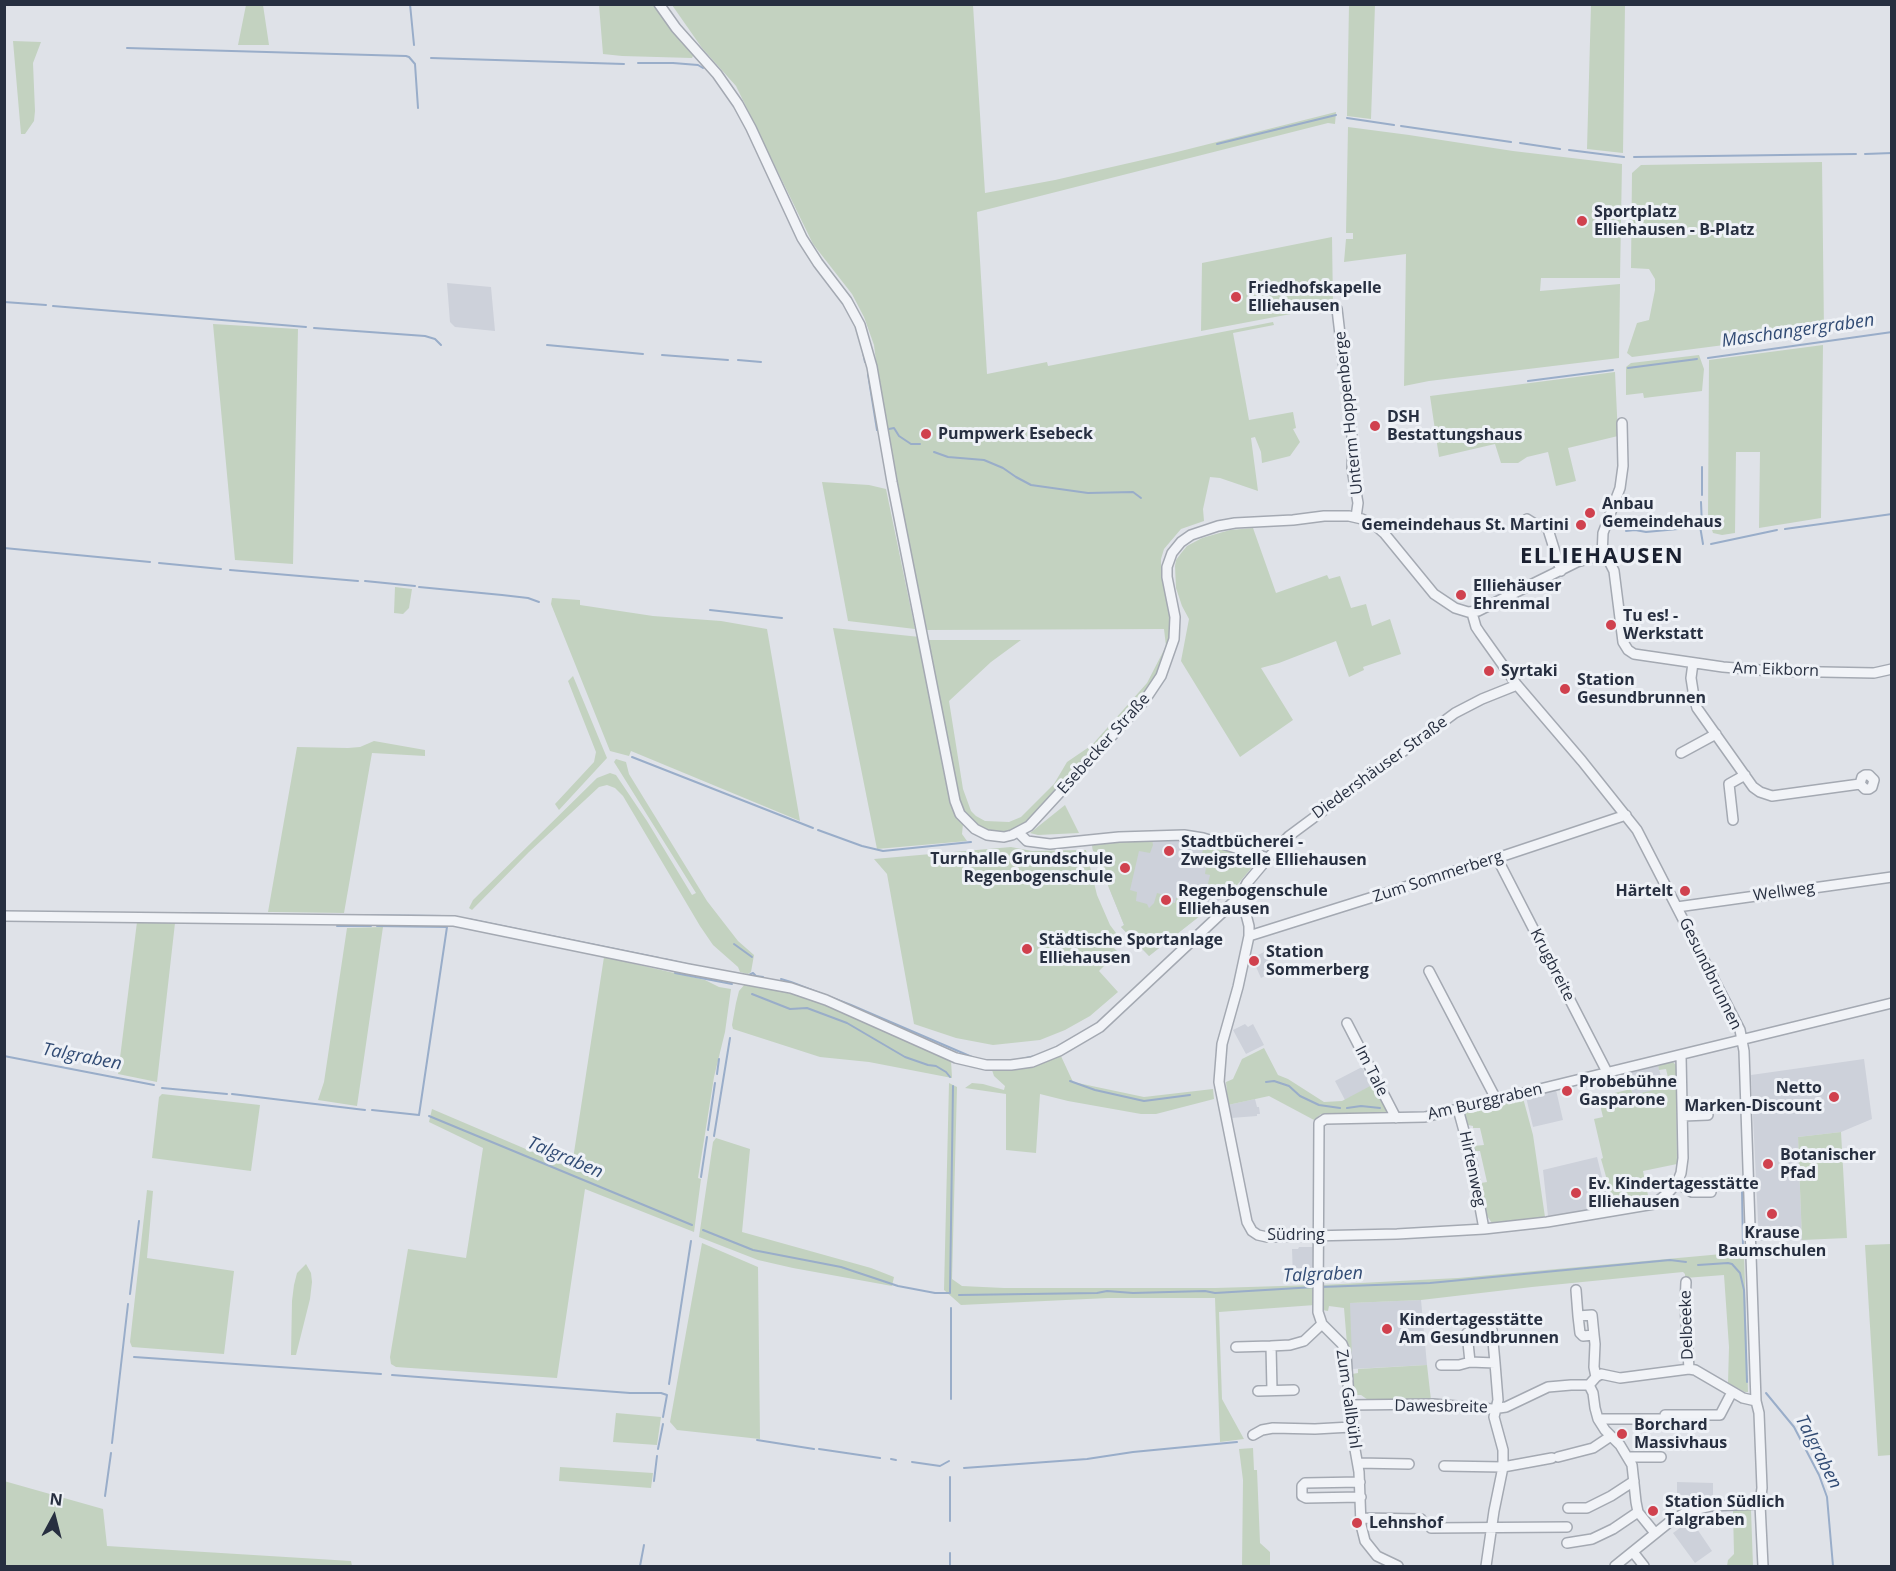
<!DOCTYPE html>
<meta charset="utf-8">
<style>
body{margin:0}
#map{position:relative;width:1896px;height:1571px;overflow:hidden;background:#dfe2e8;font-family:"Open Sans",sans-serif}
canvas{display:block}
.frame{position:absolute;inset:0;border:6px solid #272f40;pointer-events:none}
.north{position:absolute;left:24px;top:1487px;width:60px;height:60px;-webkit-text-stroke:4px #eef1f6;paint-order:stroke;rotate:7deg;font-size:16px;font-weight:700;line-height:24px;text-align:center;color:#272f40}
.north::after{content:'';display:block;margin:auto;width:21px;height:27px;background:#272f40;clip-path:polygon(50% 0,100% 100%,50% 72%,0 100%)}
</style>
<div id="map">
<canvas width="1896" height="1571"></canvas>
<div class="frame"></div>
<div class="north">N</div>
</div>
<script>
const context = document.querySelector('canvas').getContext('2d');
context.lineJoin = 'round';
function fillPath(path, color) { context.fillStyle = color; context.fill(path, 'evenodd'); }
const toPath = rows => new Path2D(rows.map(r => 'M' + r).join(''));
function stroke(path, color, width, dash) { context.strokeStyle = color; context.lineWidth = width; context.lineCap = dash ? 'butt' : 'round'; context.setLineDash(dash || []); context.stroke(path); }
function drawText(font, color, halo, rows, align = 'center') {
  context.font = font + ' "Open Sans",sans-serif'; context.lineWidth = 6; context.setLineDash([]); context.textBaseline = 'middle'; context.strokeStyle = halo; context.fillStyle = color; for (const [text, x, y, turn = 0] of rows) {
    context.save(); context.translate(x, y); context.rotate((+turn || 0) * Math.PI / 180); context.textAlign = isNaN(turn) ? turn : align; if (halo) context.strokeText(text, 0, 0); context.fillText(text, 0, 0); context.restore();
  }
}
fillPath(toPath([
 [447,283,491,287,495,331,455,327,450,322],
 [1184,838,1208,843,1207,867,1215,890,1214,893,1225,896,1149,956,1121,927,1124,925,1109,888,1102,868,1099,853,1093,851,1092,845,1093,844],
 [1266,951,1276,970,1261,978,1252,958],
 [1245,1024,1248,1027,1253,1024,1264,1045,1246,1054,1233,1030],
 [1864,1059,1872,1119,1841,1132,1798,1137,1802,1240,1759,1241,1751,1075],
 [1658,1065,1664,1088,1633,1096,1627,1073],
 [1362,1067,1372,1086,1345,1100,1335,1081],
 [1556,1090,1563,1120,1533,1127,1526,1097],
 [1255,1099,1257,1107,1259,1107,1260,1114,1257,1114,1257,1116,1231,1118,1228,1105],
 [1597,1157,1608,1201,1599,1204,1599,1209,1548,1216,1543,1170],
 [1299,1247,1314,1247,1315,1272,1308,1272,1308,1278,1293,1278,1292,1249,1298,1249],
 [1421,1300,1427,1365,1352,1369,1349,1303],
 [1677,1482,1713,1483,1713,1498,1696,1498,1696,1501,1692,1501,1692,1505,1677,1505],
 [1691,1520,1712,1551,1695,1563,1673,1533]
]), '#cdd1da');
fillPath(toPath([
 [246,5,263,5,269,45,238,45],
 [599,5,654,5,674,32,694,54,692,58,622,56,603,54],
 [672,5,973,5,985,193,1055,180,1173,153,1336,112,1335,124,1328,123,977,212,987,374,1047,362,1048,366,1273,322,1274,325,1233,333,1249,420,1293,412,1296,428,1293,429,1300,442,1290,456,1262,463,1261,452,1255,437,1251,438,1258,491,1220,478,1210,477,1203,509,1204,521,1181,529,1164,549,1161,559,1161,571,1172,629,1170,640,1157,676,1146,693,1025,824,1013,830,1004,833,989,832,974,824,962,809,927,640,1021,640,991,662,949,701,963,789,971,811,976,816,985,821,1009,822,1021,817,1054,784,1067,762,1092,745,1147,683,1166,646,1164,629,926,630,881,403,874,345,864,317,852,294,813,244,736,86,702,48],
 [1349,5,1375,5,1371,119,1347,116],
 [1591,5,1625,5,1623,153,1587,149],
 [13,41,41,42,33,63,35,111,34,121,25,134,21,134],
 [1348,127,1409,135,1513,151,1622,164,1620,278,1541,278,1540,291,1620,284,1619,358,1429,381,1404,386,1406,254,1344,262,1346,239,1353,239,1353,233,1346,233],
 [1822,162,1824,332,1632,357,1627,353,1637,323,1649,320,1655,290,1655,279,1649,269,1631,268,1632,173,1641,165],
 [1332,237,1333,306,1201,331,1202,263],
 [213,324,298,329,293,564,235,560],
 [1823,345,1821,518,1759,528,1760,452,1736,452,1735,533,1722,535,1713,533,1708,517,1709,360],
 [1699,355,1704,369,1702,391,1644,398,1643,393,1626,395,1626,367,1631,363],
 [1615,372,1618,436,1568,448,1576,481,1556,486,1548,452,1527,457,1518,463,1501,463,1495,444,1439,457,1430,396],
 [822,482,869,485,886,489,915,629,848,621],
 [1253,528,1276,593,1327,575,1329,579,1340,576,1351,608,1366,604,1372,626,1390,619,1401,654,1363,667,1364,670,1349,677,1336,641,1279,663,1261,668,1293,720,1240,757,1181,661,1189,619,1182,606,1176,588,1175,566,1176,560,1182,552,1187,546,1202,538,1230,530],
 [395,587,412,589,409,608,403,614,394,613],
 [552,598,580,600,580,605,653,616,721,621,767,629,800,821,631,751,629,756,610,751,551,604],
 [833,628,920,637,957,816,963,824,962,834,967,841,877,849],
 [573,676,607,758,559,810,555,804,594,762,596,752,568,681],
 [374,741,425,750,425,756,372,753,344,913,268,912,297,747,348,748,360,747],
 [616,759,626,762,629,774,707,901,738,941,754,955,751,972,748,974,740,972,738,967,713,945,700,926,623,796,615,788,607,785,599,787,529,852,472,910,469,908,473,900,597,778,610,773,616,775,647,821,692,895,696,893,614,762],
 [1065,805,1079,833,1038,835,1030,833],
 [1152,839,1153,845,1150,853,1139,851,1130,890,1137,892,1136,901,1147,904,1149,908,1154,903,1157,893,1171,897,1170,902,1175,903,1176,898,1195,902,1194,907,1199,908,1200,904,1210,906,1210,908,1149,956,1121,927,1124,925,1109,888,1102,868,1099,853,1093,851,1092,845,1093,844],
 [1208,843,1250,856,1253,859,1254,865,1232,891,1225,896,1214,893,1215,890,1207,888,1210,875,1205,874,1206,867,1199,865,1204,846],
 [1011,847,1032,851,1086,850,1097,895,1110,925,1116,933,1112,946,1118,952,1099,971,1118,992,1090,1016,1065,1030,1040,1040,993,1045,956,1038,914,1024,887,874,874,859],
 [137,922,175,923,157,1082,118,1074],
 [383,927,357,1106,318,1100,324,1082,347,928],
 [604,957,705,980,719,987,731,989,725,1032,714,1077,698,1178,701,1179,694,1232,585,1189,557,1378,396,1367,391,1364,390,1357,408,1249,466,1258,483,1148,429,1122,432,1109,568,1167,573,1159],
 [745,984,797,995,840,1011,951,1060,952,1078,869,1062,820,1057,733,1029,732,1025,736,1003,739,991],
 [1264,1048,1278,1075,1288,1079,1324,1102,1342,1101,1374,1084,1387,1107,1386,1112,1383,1113,1321,1114,1314,1120,1269,1096,1228,1105,1226,1082,1233,1079,1242,1059],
 [1060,1054,1073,1082,1144,1097,1213,1089,1214,1099,1156,1114,1141,1114,1068,1101,1040,1094,1036,1153,1006,1150,1006,1094,965,1088,972,1083,983,1084,1004,1090,1005,1086,994,1076,992,1070,1034,1064],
 [1673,1062,1676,1065,1677,1164,1643,1171,1649,1200,1640,1202,1639,1197,1613,1201,1601,1159,1603,1158,1594,1119,1603,1117,1598,1097,1631,1089,1633,1095,1670,1086,1666,1069,1659,1070,1658,1065],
 [949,1083,957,1087,952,1279,962,1286,1004,1288,1215,1288,1315,1285,1315,1305,1219,1312,1222,1399,1244,1439,1220,1442,1215,1298,1108,1298,961,1305,944,1290],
 [162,1094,260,1105,251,1171,152,1158,159,1097],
 [1523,1098,1533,1135,1545,1217,1492,1223,1487,1216,1481,1183,1487,1182,1480,1151,1474,1151,1473,1146,1484,1145,1480,1128,1473,1128,1473,1126,1468,1125,1464,1112],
 [1841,1132,1847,1238,1802,1240,1798,1137],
 [716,1138,750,1149,742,1232,871,1268,894,1277,892,1286,793,1268,758,1260,699,1237,713,1142],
 [147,1190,153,1191,147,1258,234,1271,224,1354,132,1347,130,1342],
 [702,1243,758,1267,760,1439,677,1430,670,1422],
 [1891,1244,1891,1455,1878,1456,1865,1245],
 [1744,1252,1748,1392,1745,1392,1728,1383,1729,1347,1724,1275,1685,1278,1685,1274,1683,1272,1532,1287,1421,1300,1350,1303,1352,1358,1347,1344,1344,1308,1329,1306,1328,1311,1322,1310,1321,1285,1458,1278],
 [306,1264,311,1273,312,1282,310,1299,296,1355,291,1355,292,1301,294,1285,297,1273],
 [1427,1365,1431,1400,1371,1402,1361,1395,1353,1395,1352,1374,1358,1373,1358,1369],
 [616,1413,661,1417,657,1445,613,1442],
 [1253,1448,1254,1470,1257,1470,1260,1543,1270,1552,1270,1566,1242,1566,1243,1480,1239,1449],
 [560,1467,653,1473,651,1488,559,1481],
 [4,1481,103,1509,107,1546,351,1561,352,1566,5,1566],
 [1733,1510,1751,1510,1753,1566,1727,1566,1728,1560,1734,1554]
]), '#c3d2c0');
stroke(toPath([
 [410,4,414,45],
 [127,48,406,56,409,57,415,64,418,108],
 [431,58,624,64],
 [638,63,673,63,698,65,703,68],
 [1347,118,1394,125],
 [1401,126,1511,142],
 [1520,143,1560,149],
 [1217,144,1336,115],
 [1569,150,1624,157],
 [1865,154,1892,153],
 [1634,157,1856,154],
 [4,302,46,305],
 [53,306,306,327],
 [314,328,425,336,435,339,441,345],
 [547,345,643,354],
 [863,352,865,362],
 [662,355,728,360],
 [1708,358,1892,332],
 [738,360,761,362],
 [1628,368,1697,359],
 [868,374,877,430],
 [1528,381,1613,370],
 [889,429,894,428,899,436,911,444,920,444],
 [934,452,948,457,984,460,1003,468,1016,477,1031,485,1088,493,1133,492,1141,498],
 [1702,495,1702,467],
 [1701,502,1702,526],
 [1700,526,1703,544],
 [1785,529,1892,514],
 [1626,531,1635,530,1646,532,1699,527],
 [1711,544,1777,530],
 [4,548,150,562],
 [159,563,221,569],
 [230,570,358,581],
 [365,581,415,586],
 [419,587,502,595,528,598,539,602],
 [710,610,782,618],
 [632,757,813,828],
 [818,830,862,846,883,851,971,842],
 [128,913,186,913],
 [191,913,232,914],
 [238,914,280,915],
 [321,915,335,915],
 [350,915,444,916],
 [468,919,659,958],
 [337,926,371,926],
 [734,944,752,957],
 [664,959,691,965],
 [675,973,732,984],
 [744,975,749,975,753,973,756,976,763,977],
 [781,979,791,982,851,1005,972,1057],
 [752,994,790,1009,807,1008,847,1023,905,1057,928,1065,936,1066,946,1072,950,1077],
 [4,1056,154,1085],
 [1017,1060,1035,1056],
 [717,1074,719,1059],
 [1070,1081,1095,1090,1144,1101,1190,1095],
 [1266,1082,1274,1081,1289,1086,1300,1096,1319,1105,1340,1108],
 [162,1088,227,1094],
 [232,1094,365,1110],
 [1347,1108,1361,1106,1380,1108],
 [372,1110,419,1115,447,927,377,926],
 [429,1116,692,1225],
 [708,1130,715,1083],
 [714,1136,730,1038],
 [701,1177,707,1137],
 [1742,1190,1743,1248],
 [703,1230,753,1250,841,1267,898,1286,935,1293,950,1293,953,1086],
 [1698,1265,1728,1263,1732,1264,1740,1273,1744,1290,1747,1382],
 [1321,1287,1430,1283,1670,1260,1686,1262],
 [130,1294,139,1221],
 [959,1295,1097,1293,1107,1291,1133,1293,1205,1291,1215,1293,1315,1287],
 [951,1308,951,1399],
 [134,1357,381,1374],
 [392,1375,630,1393,661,1393,667,1395,663,1417],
 [669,1384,691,1241],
 [1766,1393,1794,1427,1819,1475,1827,1497,1833,1566],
 [757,1440,814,1449],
 [112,1443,128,1304],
 [658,1449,663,1424],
 [819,1449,880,1458],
 [891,1459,896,1460],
 [912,1462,940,1466,949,1461],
 [964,1468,1087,1459,1133,1452,1237,1442],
 [950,1477,950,1521],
 [654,1481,657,1456],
 [105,1496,111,1453],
 [640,1566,644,1545],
 [950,1566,950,1553]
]), '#99adc9', 2);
const minor = toPath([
 [659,4,676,28,717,74,738,104,751,128,802,238,818,263,847,301,860,325,872,367,892,482,955,801,960,814,975,829,987,835,1004,837,1012,835,1029,826,1145,700,1161,676,1174,639,1175,617,1167,577,1167,567,1172,553,1181,542,1191,535,1218,526,1235,523,1293,520,1324,516,1349,516,1362,519,1376,526,1384,533,1434,594,1455,608,1468,612,1478,611,1577,562,1595,557,1602,557,1609,561,1614,571,1623,642,1628,650,1634,654,1723,667,1771,671,1874,673,1892,669],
 [1337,309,1353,445,1352,469,1358,503,1356,517],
 [1527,519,1535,524,1547,526,1561,571],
 [1602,557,1603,533,1620,488,1623,466,1622,423],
 [1472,613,1476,627,1480,633,1517,685,1582,761,1637,830,1740,1030,1744,1051,1756,1401,1759,1413,1762,1488,1760,1504,1763,1566],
 [1693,663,1691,678,1694,697,1697,708,1753,787,1760,792,1772,796,1860,784,1865,789,1869,789,1872,787,1874,780,1869,775,1865,775,1862,777,1860,784],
 [1681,753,1716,734],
 [1733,820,1729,784,1745,775],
 [1018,832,1027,841,1050,844,1119,837,1184,835,1203,838,1268,858],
 [1497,858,1607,1072],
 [1241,895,1249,926,1249,936,1238,987,1222,1044,1219,1082,1247,1222,1252,1231,1258,1235,1267,1237,1397,1234,1484,1229,1547,1222,1654,1204,1668,1193,1677,1183,1681,1173,1683,1158,1681,1055],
 [1677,907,1892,877],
 [4,916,454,921,688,969,791,988,826,1000,956,1058,986,1065,1011,1065,1032,1062,1059,1051,1100,1027,1227,908,1241,895,1247,883,1268,858,1289,836,1455,713,1482,699,1517,685],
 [1249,936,1497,858,1626,815],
 [1429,971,1496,1099],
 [1347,1023,1396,1118],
 [1458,1109,1470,1153,1484,1229],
 [1683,1116,1708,1115],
 [1677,1183,1692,1192,1711,1192],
 [1686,1282,1685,1304,1689,1369],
 [1576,1290,1578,1316],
 [1594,1335,1583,1336,1580,1333,1578,1316,1592,1315,1594,1335,1595,1344,1594,1367,1596,1377],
 [1271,1346,1290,1345,1304,1341,1322,1324],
 [1236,1347,1271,1346,1272,1390],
 [1441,1365,1459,1365,1470,1362],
 [1589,1385,1593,1393,1595,1408,1598,1419,1605,1430,1620,1445,1632,1465,1636,1502,1638,1512,1655,1533],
 [1258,1391,1294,1390],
 [1349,1405,1433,1404,1492,1409,1506,1407,1548,1387,1571,1385,1589,1385,1596,1377,1601,1374,1620,1378,1689,1369,1695,1370,1743,1398,1756,1401],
 [1665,1415,1720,1415,1732,1392],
 [1598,1419,1661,1419],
 [1253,1435,1262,1430,1273,1428,1315,1429,1351,1427],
 [1558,1457,1593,1448,1611,1436],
 [1628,1457,1661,1457],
 [1358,1463,1409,1464],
 [1444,1466,1503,1467,1552,1458],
 [1360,1482,1305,1483,1302,1486,1302,1496,1306,1498,1361,1497],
 [1568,1508,1587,1508,1611,1496,1634,1481],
 [1361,1518,1421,1519],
 [1431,1528,1567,1527],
 [1567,1543,1592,1539,1613,1529,1638,1512],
 [1633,1552,1644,1566],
 [1398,1566,1377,1556,1365,1541,1361,1525,1359,1472,1351,1427,1346,1354,1342,1344,1322,1324,1318,1312,1319,1123,1325,1119,1425,1117,1892,1003],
 [1486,1566,1494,1511,1503,1467,1503,1450,1494,1417,1498,1400,1495,1363,1492,1330,1467,1333,1470,1362,1495,1363],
 [1615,1566,1672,1520,1689,1511,1711,1506,1760,1504]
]);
stroke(minor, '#a4a9b2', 12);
stroke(minor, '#f1f3f7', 9);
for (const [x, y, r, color] of [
 [1582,221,6,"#d0414e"],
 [1236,297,6,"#d0414e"],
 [1375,426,6,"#d0414e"],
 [926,434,6,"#d0414e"],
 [1590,513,6,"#d0414e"],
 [1581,525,6,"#d0414e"],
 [1461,595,6,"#d0414e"],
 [1611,625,6,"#d0414e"],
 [1489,671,6,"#d0414e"],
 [1565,689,6,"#d0414e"],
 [1169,851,6,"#d0414e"],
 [1125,868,6,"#d0414e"],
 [1685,891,6,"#d0414e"],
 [1166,900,6,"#d0414e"],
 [1027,949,6,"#d0414e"],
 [1254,961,6,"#d0414e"],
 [1567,1091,6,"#d0414e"],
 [1834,1097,6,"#d0414e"],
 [1768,1164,6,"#d0414e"],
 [1576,1193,6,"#d0414e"],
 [1772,1214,6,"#d0414e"],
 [1387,1329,6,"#d0414e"],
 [1622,1434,6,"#d0414e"],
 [1653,1511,6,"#d0414e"],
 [1357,1523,6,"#d0414e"]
]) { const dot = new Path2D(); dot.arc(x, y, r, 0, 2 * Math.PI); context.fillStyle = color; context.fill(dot); stroke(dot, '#eef1f6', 2); }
drawText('bold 16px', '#272f40', '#eef1f6', [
 ["Sportplatz",1594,212],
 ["Elliehausen - B-Platz",1594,230],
 ["Friedhofskapelle",1248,288],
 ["Elliehausen",1248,306],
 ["DSH",1387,417],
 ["Bestattungshaus",1387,435],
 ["Pumpwerk Esebeck",938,434],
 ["Anbau",1602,504],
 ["Gemeindehaus",1602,522],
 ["Gemeindehaus St. Martini",1569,525,"right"],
 ["Elliehäuser",1473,586],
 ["Ehrenmal",1473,604],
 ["Tu es! -",1623,616],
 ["Werkstatt",1623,634],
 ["Syrtaki",1501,671],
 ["Station",1577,680],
 ["Gesundbrunnen",1577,698],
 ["Stadtbücherei -",1181,842],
 ["Zweigstelle Elliehausen",1181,860],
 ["Turnhalle Grundschule",1113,859,"right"],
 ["Regenbogenschule",1113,877,"right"],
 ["Regenbogenschule",1178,891],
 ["Elliehausen",1178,909],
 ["Härtelt",1673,891,"right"],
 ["Städtische Sportanlage",1039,940],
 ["Elliehausen",1039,958],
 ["Station",1266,952],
 ["Sommerberg",1266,970],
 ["Probebühne",1579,1082],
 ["Gasparone",1579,1100],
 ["Netto",1822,1088,"right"],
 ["Marken-Discount",1822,1106,"right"],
 ["Botanischer",1780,1155],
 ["Pfad",1780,1173],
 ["Ev. Kindertagesstätte",1588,1184],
 ["Elliehausen",1588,1202],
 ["Krause",1772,1233,"center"],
 ["Baumschulen",1772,1251,"center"],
 ["Kindertagesstätte",1399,1320],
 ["Am Gesundbrunnen",1399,1338],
 ["Borchard",1634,1425],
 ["Massivhaus",1634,1443],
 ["Station Südlich",1665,1502],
 ["Talgraben",1665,1520],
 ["Lehnshof",1369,1523]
], 'left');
drawText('16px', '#272f40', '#eef1f6', [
 ["Unterm Hoppenberge",1349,413,-96],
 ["Am Eikborn",1776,670,2],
 ["Esebecker Straße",1104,744,-48],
 ["Diedershäuser Straße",1380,768,-36],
 ["Zum Sommerberg",1438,877,-18],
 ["Wellweg",1784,892,-8],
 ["Krugbreite",1552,965,63],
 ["Gesundbrunnen",1710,974,64],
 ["Im Tale",1371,1071,63],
 ["Am Burggraben",1485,1102,-13],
 ["Hirtenweg",1472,1169,78],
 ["Südring",1296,1235],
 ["Delbeeke",1687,1325,-92],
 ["Zum Gallbühl",1348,1399,82],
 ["Dawesbreite",1441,1407,1]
]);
drawText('italic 18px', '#314b74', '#eef1f6', [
 ["Maschangergraben",1798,331,-8],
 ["Talgraben",82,1057,11],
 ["Talgraben",565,1158,23],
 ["Talgraben",1323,1275,-2],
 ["Talgraben",1818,1452,63]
]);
context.letterSpacing = '1.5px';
drawText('bold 22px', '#1a2030', '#eef1f6', [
 ["ELLIEHAUSEN",1602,557]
]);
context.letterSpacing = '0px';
</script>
